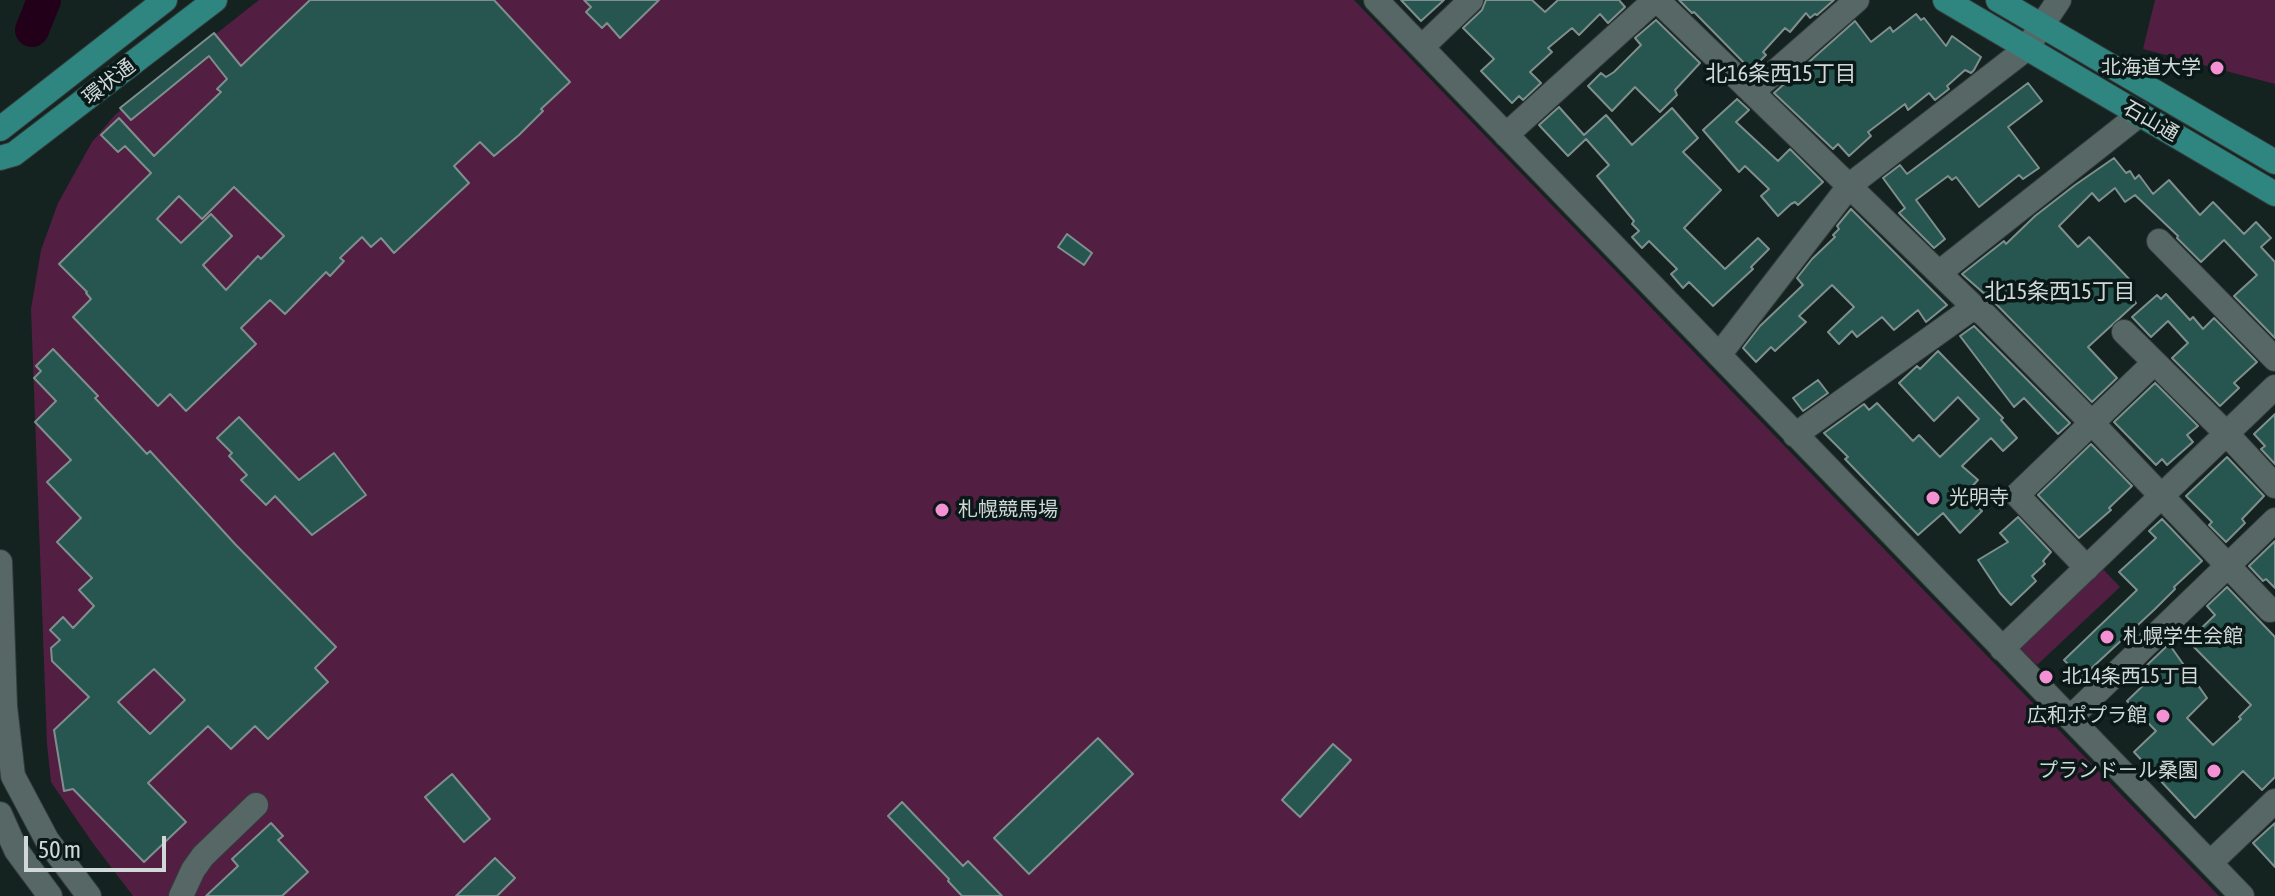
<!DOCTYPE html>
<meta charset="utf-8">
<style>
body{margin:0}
#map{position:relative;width:2275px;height:896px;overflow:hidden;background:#142220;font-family:"Asap Condensed",sans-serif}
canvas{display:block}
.scale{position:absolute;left:24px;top:836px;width:142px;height:36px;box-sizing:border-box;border:4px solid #d0d9d7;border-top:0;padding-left:10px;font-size:24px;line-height:28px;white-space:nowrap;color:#d0d9d7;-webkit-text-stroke:6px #0a1817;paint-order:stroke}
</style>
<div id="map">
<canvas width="2275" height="896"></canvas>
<div class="scale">50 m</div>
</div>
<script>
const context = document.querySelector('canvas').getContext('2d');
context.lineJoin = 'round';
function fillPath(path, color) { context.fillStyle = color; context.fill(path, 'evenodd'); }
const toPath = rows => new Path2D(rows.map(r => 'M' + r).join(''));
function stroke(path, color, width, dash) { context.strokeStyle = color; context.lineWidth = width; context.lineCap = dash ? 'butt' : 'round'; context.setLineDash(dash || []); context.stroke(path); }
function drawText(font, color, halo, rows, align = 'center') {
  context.font = font + ' "Asap Condensed","Noto Sans JP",sans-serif'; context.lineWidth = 7; context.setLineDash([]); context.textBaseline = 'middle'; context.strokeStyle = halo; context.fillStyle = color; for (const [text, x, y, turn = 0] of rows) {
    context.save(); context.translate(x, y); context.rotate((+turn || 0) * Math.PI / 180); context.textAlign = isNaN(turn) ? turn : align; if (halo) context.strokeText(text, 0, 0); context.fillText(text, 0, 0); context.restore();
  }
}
fillPath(toPath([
 [259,0,1354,0,2219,896,133,896,92,842,51,782,47,744,31,309,41,250,58,203,92,142,115,115,142,92],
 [2155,0,2275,0,2275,84,2143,49],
 [2102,568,2120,587,2037,665,2019,647]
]), '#521f43');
stroke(toPath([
 [32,30,44,0]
]), '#23001a', 34);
const building = toPath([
 [310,0,494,0,570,82,541,109,543,111,519,135,494,156,480,142,454,166,469,183,394,253,381,238,371,247,362,237,340,258,344,261,330,276,326,272,285,314,270,300,241,328,256,344,186,411,170,394,158,406,73,317,91,299,86,293,87,292,59,264,151,173,125,146,118,152,101,135,119,118,154,156,221,92,217,89,227,79,209,56,131,120,120,108,214,33,241,66,310,0],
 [234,187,284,236,261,259,258,256,226,290,203,265,232,236,211,214,181,243,157,219,179,196,202,219,234,187],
 [584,0,659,0,620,38,607,23,602,28,586,12,591,7,584,0],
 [1401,0,1444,0,1421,21,1401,0],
 [1486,0,1532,0,1545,12,1558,0,1619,0,1625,7,1608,23,1600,14,1579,35,1572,28,1548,48,1552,52,1530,72,1541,83,1523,100,1519,96,1512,103,1481,71,1494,59,1463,28,1482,10,1486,0],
 [1679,0,1834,0,1817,15,1815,14,1810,18,1806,13,1790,32,1785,28,1763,52,1766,55,1751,70,1694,12,1692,13,1679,0],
 [1916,14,1921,20,1924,18,1946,46,1952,36,1981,57,1974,70,1971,73,1965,70,1947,86,1949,89,1935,100,1929,93,1908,110,1905,104,1868,132,1871,136,1849,156,1838,144,1833,149,1774,93,1855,21,1871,42,1890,27,1893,32,1916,14],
 [1656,20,1700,63,1675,90,1677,95,1660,112,1635,87,1612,111,1588,86,1601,73,1606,77,1614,72,1641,45,1635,38,1656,20],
 [2028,83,2042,101,2008,127,2039,168,2023,179,2019,175,1979,207,1956,177,1952,180,1948,176,1916,200,1945,239,1934,248,1899,213,1905,208,1883,178,1900,165,1907,174,2028,83],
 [1737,99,1749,110,1736,122,1778,161,1790,149,1823,182,1798,205,1795,202,1791,204,1778,216,1761,196,1769,189,1745,166,1739,172,1703,130,1737,99],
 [1559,107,1584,135,1606,115,1632,145,1672,108,1698,138,1683,152,1721,190,1684,228,1725,269,1758,238,1769,249,1751,267,1753,269,1713,306,1689,282,1683,288,1671,274,1677,269,1649,241,1642,248,1632,237,1639,231,1632,224,1634,221,1597,176,1609,165,1586,139,1568,156,1539,125,1559,107],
 [2114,158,2126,173,2130,171,2135,179,2139,175,2153,194,2169,180,2200,215,2213,202,2244,234,2256,222,2271,238,2261,247,2275,262,2275,338,2234,296,2257,275,2224,240,2201,262,2177,238,2178,236,2135,195,2125,202,2115,188,2099,201,2092,193,2059,226,2078,247,2089,237,2130,280,2124,286,2136,303,2088,347,2117,378,2092,402,1996,304,1962,274,2004,241,2006,244,2035,216,2075,185,2114,158],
 [1851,209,1947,305,1926,322,1918,310,1894,330,1882,317,1857,337,1852,331,1839,344,1828,332,1854,307,1832,285,1799,316,1806,322,1775,351,1771,347,1756,362,1743,348,1760,326,1803,285,1797,278,1812,259,1835,237,1833,235,1839,229,1837,226,1851,209],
 [1067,234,1092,253,1084,265,1058,247,1067,234],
 [2166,294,2190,320,2193,317,2203,329,2214,318,2257,362,2234,383,2239,388,2220,406,2172,358,2188,343,2168,321,2151,337,2132,317,2157,295,2161,299,2166,294],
 [1974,326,2070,423,2058,434,2024,398,2014,407,1960,336,1974,326],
 [53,349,98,396,95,398,147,454,150,451,235,544,336,647,315,668,328,682,268,739,255,726,231,749,208,726,148,783,186,822,144,862,73,789,64,791,54,730,89,697,52,661,51,648,60,640,50,630,63,617,73,628,94,606,79,590,92,578,57,542,81,518,47,482,71,460,35,422,56,401,34,378,41,371,36,366,53,349],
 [154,669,185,700,150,734,118,702,154,669],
 [1938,351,2003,418,2001,420,2017,438,2003,451,1991,438,1962,466,1978,480,1966,493,1982,511,1960,533,1943,513,1918,535,1845,459,1848,457,1824,433,1864,404,1869,410,1877,403,1913,441,1919,435,1940,457,1979,419,1958,397,1934,421,1899,383,1917,366,1920,369,1938,351],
 [1818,380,1828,393,1803,411,1793,398,1818,380],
 [2155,383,2198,426,2187,435,2193,442,2167,465,2162,459,2156,465,2114,422,2155,383],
 [2275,414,2275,464,2261,449,2265,446,2254,434,2275,414],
 [239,417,299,480,334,453,366,495,312,535,275,496,266,505,241,480,247,475,229,456,232,453,217,438,239,417],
 [2091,444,2132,486,2109,508,2111,510,2079,538,2038,495,2091,444],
 [2227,457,2264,496,2242,519,2245,523,2226,542,2209,525,2212,522,2186,496,2227,457],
 [2018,517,2051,552,2043,561,2045,564,2032,576,2036,581,2011,605,2000,593,1978,560,2008,542,2000,533,2018,517],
 [2162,519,2202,561,2174,587,2175,589,2155,609,2081,678,2064,660,2137,590,2119,572,2156,538,2149,531,2162,519],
 [2275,541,2275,588,2266,579,2263,581,2249,566,2275,541],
 [2227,587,2275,637,2275,777,2262,790,2243,771,2195,818,2134,752,2156,731,2127,701,2153,676,2145,667,2169,644,2207,698,2187,718,2213,745,2241,719,2239,717,2251,705,2188,641,2215,615,2207,606,2227,587],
 [1098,738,1133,774,1029,874,994,838,1098,738],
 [1333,744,1351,760,1300,817,1282,800,1333,744],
 [452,774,490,819,464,842,425,797,452,774],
 [902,802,963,866,968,861,1002,896,962,896,948,881,949,879,888,816,902,802],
 [271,823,283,836,278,840,308,872,282,896,206,896,238,866,232,859,271,823],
 [2275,823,2275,867,2253,843,2275,823],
 [495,858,515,878,497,896,456,896,495,858]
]);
fillPath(building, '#275651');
stroke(building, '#7e8f8d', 2);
const minor = toPath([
 [1376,0,2242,896],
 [1657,0,1974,307,1985,315,2092,423,2270,610],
 [1422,47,1471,0],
 [1752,92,1857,0],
 [1506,135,1655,0],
 [2159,241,2275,359],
 [1940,272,2140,114],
 [2124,332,2226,433,2275,486],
 [1719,355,1850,185,2026,49,2059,0],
 [1795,435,1974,307],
 [0,562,5,706,13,776,47,840,89,896],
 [2087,568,2017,495,2154,363],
 [2002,649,2275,387],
 [2070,718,2275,520],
 [0,814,16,850,50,896],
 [2210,863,2275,801],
 [181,896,193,870,203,856,256,805]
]);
const major = toPath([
 [1945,0,2275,194],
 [1998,0,2275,162],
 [0,129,165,0],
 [0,158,14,154,215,0]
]);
stroke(minor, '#333c3b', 26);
stroke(major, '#333c3b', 26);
stroke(minor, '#576765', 24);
stroke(major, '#2f8680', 24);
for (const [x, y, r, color] of [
 [2217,68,8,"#f491d4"],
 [1933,498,8,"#f491d4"],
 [942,510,8,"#f491d4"],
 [2107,637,8,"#f491d4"],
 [2046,677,8,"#f491d4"],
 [2163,716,8,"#f491d4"],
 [2214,771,8,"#f491d4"]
]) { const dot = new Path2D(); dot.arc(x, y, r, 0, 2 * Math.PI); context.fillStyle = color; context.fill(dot); stroke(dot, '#0a1817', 3); }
drawText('20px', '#d0d9d7', '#0a1817', [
 ["北海道大学",2201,68,"right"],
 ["光明寺",1949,498],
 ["札幌競馬場",958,510],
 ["札幌学生会館",2123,637],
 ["北14条西15丁目",2062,677],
 ["広和ポプラ館",2147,716,"right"],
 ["プランドール桑園",2198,771,"right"]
], 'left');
drawText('20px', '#d0d9d7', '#0a1817', [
 ["環状通",109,82,-38],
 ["石山通",2151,121,30]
]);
drawText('22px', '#d0d9d7', '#0a1817', [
 ["北16条西15丁目",1781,74],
 ["北15条西15丁目",2060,292]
]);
</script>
